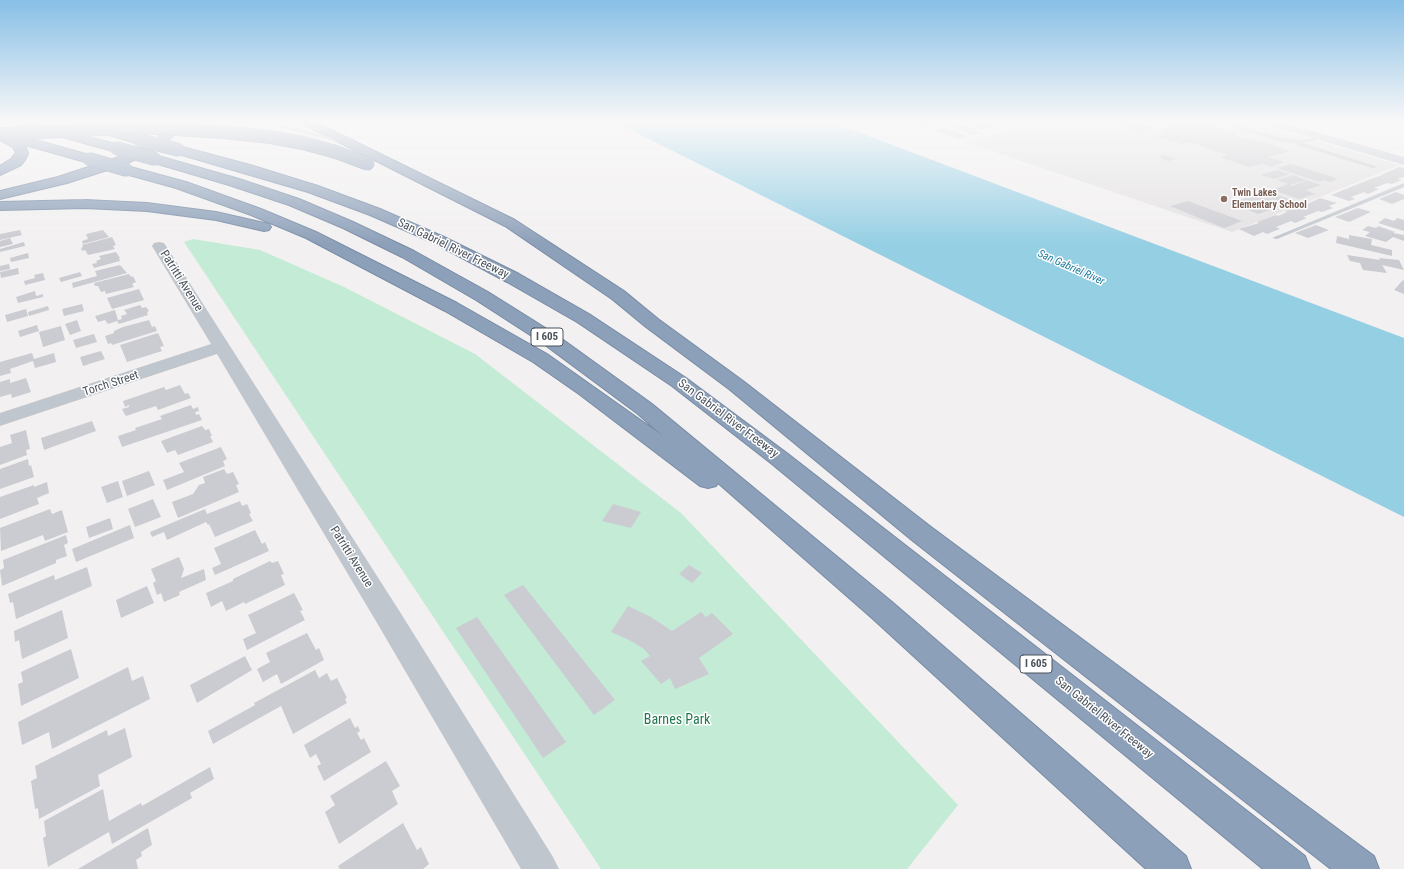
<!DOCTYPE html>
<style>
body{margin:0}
canvas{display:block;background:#f2f0f0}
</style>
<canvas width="1404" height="869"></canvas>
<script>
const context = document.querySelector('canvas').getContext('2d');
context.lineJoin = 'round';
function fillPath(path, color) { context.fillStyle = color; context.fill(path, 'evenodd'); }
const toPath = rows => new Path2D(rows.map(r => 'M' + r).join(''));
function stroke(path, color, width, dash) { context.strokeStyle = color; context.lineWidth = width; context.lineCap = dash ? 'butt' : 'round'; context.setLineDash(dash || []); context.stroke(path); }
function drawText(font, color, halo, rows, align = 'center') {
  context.font = font + ' "Roboto Condensed",sans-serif'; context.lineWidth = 3; context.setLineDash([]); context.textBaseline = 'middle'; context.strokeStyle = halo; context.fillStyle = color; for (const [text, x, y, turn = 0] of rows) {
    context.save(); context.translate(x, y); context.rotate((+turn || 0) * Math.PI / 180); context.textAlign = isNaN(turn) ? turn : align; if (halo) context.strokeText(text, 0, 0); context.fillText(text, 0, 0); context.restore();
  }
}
fillPath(toPath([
 [1044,123,1254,123,1400,165,1232,232,965,142]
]), '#e3e1e1');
fillPath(toPath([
 [193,239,260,250,344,287,475,354,681,513,958,805,907,869,601,869,184,242]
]), '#c3ebd5');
fillPath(toPath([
 [617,123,834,123,1404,338,1404,517]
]), '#95cfe4');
fillPath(toPath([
 [967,123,980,123,992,127,989,128,991,128,982,130,968,125,971,124],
 [983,123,997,123,1003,125,995,127],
 [1005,123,1022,123,1025,124,1015,126],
 [1116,123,1140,123,1157,128,1142,132],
 [1162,123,1200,123,1234,133,1238,134,1234,135,1253,141,1256,140,1291,151,1268,157,1284,162,1271,167,1263,164,1249,167,1220,157,1228,155,1190,142,1182,144,1156,136,1165,132,1160,130,1172,126],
 [960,124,978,130,975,131,980,133,972,135,951,126],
 [942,128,949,131,953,130,967,136,959,139,934,130],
 [1164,155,1176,159,1169,161,1157,157],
 [1291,164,1333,177,1338,179,1330,182,1324,180,1319,182,1277,168],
 [1399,167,1404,168,1404,177,1397,179,1402,180,1392,184,1387,183,1374,188,1379,189,1368,194,1364,192,1351,197,1355,199,1349,201,1331,195,1373,178,1383,175,1381,175],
 [1277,170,1290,174,1275,179,1261,175],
 [1293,175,1306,180,1290,185,1292,186,1307,180,1321,185,1306,190,1315,194,1299,199,1272,190,1288,184,1277,180],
 [1267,191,1294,201,1286,204,1259,194],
 [1396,192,1404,195,1404,199,1392,204,1379,199],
 [1258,194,1285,204,1268,211,1263,209,1267,211,1258,214,1231,203],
 [1320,198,1337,203,1329,206,1333,208,1322,212,1318,211,1303,217,1307,218,1295,223,1291,221,1276,227,1280,229,1267,234,1263,232,1254,236,1239,229,1259,223,1257,222,1276,215,1278,216,1287,212,1285,211,1305,205],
 [1188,201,1242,221,1224,228,1170,206],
 [1358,208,1371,212,1349,222,1335,217],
 [1385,218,1394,221,1397,218,1404,220,1404,231,1378,223],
 [1316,225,1329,230,1308,238,1295,233],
 [1368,226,1376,228,1378,226,1395,232,1393,233,1404,235,1404,241,1393,237,1386,242,1365,236,1370,232,1362,230],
 [20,230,22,235,0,240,0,234],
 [103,230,109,237,83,244,82,241,88,239,86,234],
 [1349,235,1372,239,1371,245,1392,250,1392,256,1336,243,1337,236,1349,239],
 [112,237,116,245,113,246,115,249,88,255,85,250,82,251,81,248,83,247,82,245],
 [10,238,13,244,0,247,0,241],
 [24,242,25,246,0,252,0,249],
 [116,252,120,258,119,258,120,261,94,268,92,264,97,263,96,261,101,259,99,256],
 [28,253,29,258,11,262,10,258],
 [1347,255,1380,260,1379,258,1399,260,1404,270,1382,265,1387,273,1363,270,1360,263,1350,261],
 [9,264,10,269,0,271,0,266],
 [120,265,127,273,73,288,72,283,97,276,95,271],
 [18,268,19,274,1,278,0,272],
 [80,272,82,276,61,282,59,278],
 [43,273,45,280,25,285,24,281,35,278,34,275],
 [129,274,131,277,133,276,136,282,132,284,134,287,106,294,105,291,101,292,98,286,95,286,94,283],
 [1403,280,1404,281,1404,294,1394,290],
 [139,289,144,300,112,309,107,298],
 [35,291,36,296,43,294,43,297,18,303,16,297],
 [82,304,84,311,64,316,62,309],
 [140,305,142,308,146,307,149,311,147,312,148,315,119,324,117,321,108,324,105,320,98,322,95,316,115,310,118,320,122,319,121,316,127,314,124,310],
 [48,306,49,310,29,316,28,312],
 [26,309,28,316,7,322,5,315],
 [77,320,81,331,70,335,65,324],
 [149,320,152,327,155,326,157,331,112,345,111,343,108,344,105,336,114,333,114,331,123,327],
 [37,325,39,331,20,337,18,331],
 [61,326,65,340,43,347,39,332],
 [158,333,164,346,160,347,162,351,127,362,120,345],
 [94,334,97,342,76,348,73,340],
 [101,351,105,359,83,366,80,357],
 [32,353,34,359,54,353,56,362,35,368,33,361,10,369,11,373,0,376,0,362],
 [26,378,31,392,12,398,11,394,0,397,0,382,10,379,10,383],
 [180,385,185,394,188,393,191,398,158,410,156,406,126,416,124,413,122,409,129,407,129,405,125,407,123,401,164,387,166,390],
 [191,405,193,409,198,407,199,411,195,412,196,415,199,414,202,420,122,447,118,436,136,430,135,428,162,419,160,416],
 [92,421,96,431,44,450,41,438],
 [202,426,205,430,209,429,212,436,210,436,213,442,178,455,175,450,167,453,161,441],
 [26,430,30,449,26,450,27,455,0,465,0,447,12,443,10,435],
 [221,447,227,459,223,461,225,466,167,490,163,480,184,472,179,463],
 [28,459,29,466,31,465,34,477,0,489,0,469],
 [224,469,227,474,233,472,239,484,236,485,239,492,178,518,172,502,193,494,199,485,205,483,203,477],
 [149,471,155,485,127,496,122,481],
 [118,481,123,497,107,503,101,487],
 [47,482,49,493,37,498,39,504,0,519,0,497,34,485,34,487],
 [153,499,161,517,135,527,128,509],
 [240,501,242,506,247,504,251,513,249,514,253,521,215,537,209,524,208,525,206,522,167,540,164,532,152,537,150,532,205,509,207,514],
 [613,504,641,512,631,528,602,521],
 [50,509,52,514,62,510,68,532,45,541,43,535,1,551,0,528],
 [110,518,113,529,89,538,86,527],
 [130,525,134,538,76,562,72,549],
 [255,530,262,544,265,542,269,551,215,575,212,568,221,564,214,548],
 [66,535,68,543,64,545,67,556,56,560,56,563,2,586,0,570,4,568,3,560],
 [179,557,184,569,181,578,204,569,206,580,179,592,180,595,164,602,161,593,157,595,153,583,156,581,151,569],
 [270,561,272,563,278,561,284,574,281,575,285,585,245,604,244,602,226,611,222,601,211,607,206,593,233,581,233,579],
 [689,565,702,573,692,583,679,574],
 [87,567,92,586,16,619,13,602,10,603,8,594,54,575,55,580],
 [523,585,615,700,594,715,504,595],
 [147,586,154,603,121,618,116,600],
 [294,593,303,610,300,611,305,620,247,650,243,639,256,633,248,615],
 [628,606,651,617,672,631,701,612,706,617,712,613,733,634,699,658,709,674,675,689,670,678,661,684,641,661,650,656,644,649,629,640,611,632],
 [62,610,68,638,22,659,19,640,15,642,14,631],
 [477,617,566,742,543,758,456,628],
 [307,633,316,650,319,648,324,660,281,684,277,674,263,682,257,669,270,662,266,653],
 [71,649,79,678,21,706,18,684,23,682,21,672],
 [245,656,252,670,197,703,190,685],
 [128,667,132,681,143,676,150,699,52,749,49,732,22,745,18,722],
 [315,670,319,678,327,673,331,681,337,678,347,698,345,699,347,703,293,734,281,706,213,744,208,731,255,705,254,703],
 [350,718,355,728,358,726,360,731,357,733,361,740,364,738,371,752,324,781,317,766,321,764,316,754,310,758,304,745],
 [125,728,132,757,98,775,100,786,39,819,38,808,35,809,31,781,37,778,35,766,107,730,108,736],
 [386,761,400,786,392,791,398,804,339,844,325,812,335,805,330,796],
 [210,767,214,779,190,793,192,798,112,844,109,832,48,867,43,838,46,836,44,821,103,789,109,821,141,803,142,806],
 [403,823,417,850,421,847,429,864,423,869,340,869,338,866],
 [148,828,152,845,141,852,142,856,136,860,138,869,78,869]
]), '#cbccd2');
const highway = toPath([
 [17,123,34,123,120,145,122,148,120,151,116,152,19,125,17,123],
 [173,123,185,123,165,144,126,164,67,183,0,199,0,191,58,177,116,158,135,150,157,138,173,123],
 [303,123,317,123,515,220,624,291,658,319,743,381,931,527,1374,856,1379,869,1331,869,913,541,729,389,646,327,612,299,505,226,305,125,303,123],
 [96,125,143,137,145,140,143,143,139,144,92,130,90,128,92,126,96,125],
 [0,130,93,156,95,159,93,162,89,163,25,145,28,153,25,160,21,165,0,175,0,166,11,159,16,153,13,147,0,140,0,130],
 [179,146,250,165,318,186,380,209,444,237,519,274,589,314,686,378,788,454,1305,856,1310,869,1263,869,772,464,672,386,577,322,507,282,434,243,370,215,308,192,175,153,173,150,175,147,179,146],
 [155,155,239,179,299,199,353,222,414,251,488,292,555,334,652,404,892,602,1186,856,1191,869,1146,869,872,618,718,483,716,486,708,488,700,486,579,394,533,362,445,311,306,238,251,215,176,188,122,173,120,170,122,167,127,166,186,182,261,209,316,232,457,303,547,354,663,436,638,414,541,342,476,300,402,257,343,228,289,205,229,185,151,162,149,159,151,156,155,155],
 [85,200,147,203,216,212,269,224,271,227,269,230,264,231,216,220,147,211,85,208,0,210,0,202,85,200]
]);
stroke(highway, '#788ba5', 2);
fillPath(toPath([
 [267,123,273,123,346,141,343,143,267,124,267,123],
 [1236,123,1240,123,1239,125,1243,127,1282,138,1301,140,1325,136,1325,138,1303,143,1378,167,1373,168,1297,145,1297,143,1282,142,1239,129,1233,125,1236,123],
 [1404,183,1404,187,1277,239,1272,238,1404,183]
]), '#c0c6cd');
fillPath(toPath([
 [916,123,930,123,925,126,917,125,916,123],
 [159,242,164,243,166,246,400,612,553,857,559,869,521,869,380,628,217,354,0,426,0,413,211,344,152,246,154,243,159,242]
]), '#c0c6cd');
fillPath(toPath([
 [1267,123,1284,123,1404,157,1404,165,1269,125,1267,123]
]), '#c0c7d2');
fillPath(highway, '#8da0b9');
const highwayBridge = toPath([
 [0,134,120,128,161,128,224,132,271,137,303,143,336,152,368,164],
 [139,140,179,150],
 [116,148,155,159],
 [89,159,127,170]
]);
stroke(highwayBridge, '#788ba5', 14, []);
stroke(highwayBridge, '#8da0b9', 13);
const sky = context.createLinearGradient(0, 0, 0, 244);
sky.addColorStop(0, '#87bfe6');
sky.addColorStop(0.5, '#f9f8f8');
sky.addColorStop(1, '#f9f8f800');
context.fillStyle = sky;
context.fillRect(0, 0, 1404, 244);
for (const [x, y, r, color] of [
 [1224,199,4,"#8d6e63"]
]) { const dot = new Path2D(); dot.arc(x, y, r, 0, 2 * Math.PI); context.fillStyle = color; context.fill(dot); stroke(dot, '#fff', 1.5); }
drawText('bold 10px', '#785e54', '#fff', [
 ["Twin Lakes",1232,193],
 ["Elementary School",1232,205]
], 'left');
drawText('italic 11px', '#1b7b9d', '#fff', [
 ["San Gabriel River",1071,268,24]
]);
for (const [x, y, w] of [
 [547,337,32],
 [1036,664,32]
]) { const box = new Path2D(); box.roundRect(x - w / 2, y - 9, w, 18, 3); context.fillStyle = '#fff'; context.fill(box); stroke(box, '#4a525c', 1); }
drawText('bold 11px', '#4a525c', null, [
 ["I 605",547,337],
 ["I 605",1036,664]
]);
drawText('12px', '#4a525c', '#fff', [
 ["San Gabriel River Freeway",453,249,26],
 ["Patritti Avenue",181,281,58],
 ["Torch Street",111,384,-18],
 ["San Gabriel River Freeway",728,419,37],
 ["Patritti Avenue",351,557,58],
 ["San Gabriel River Freeway",1104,718,39]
]);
drawText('14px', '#217650', '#fff', [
 ["Barnes Park",677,720]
]);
</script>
